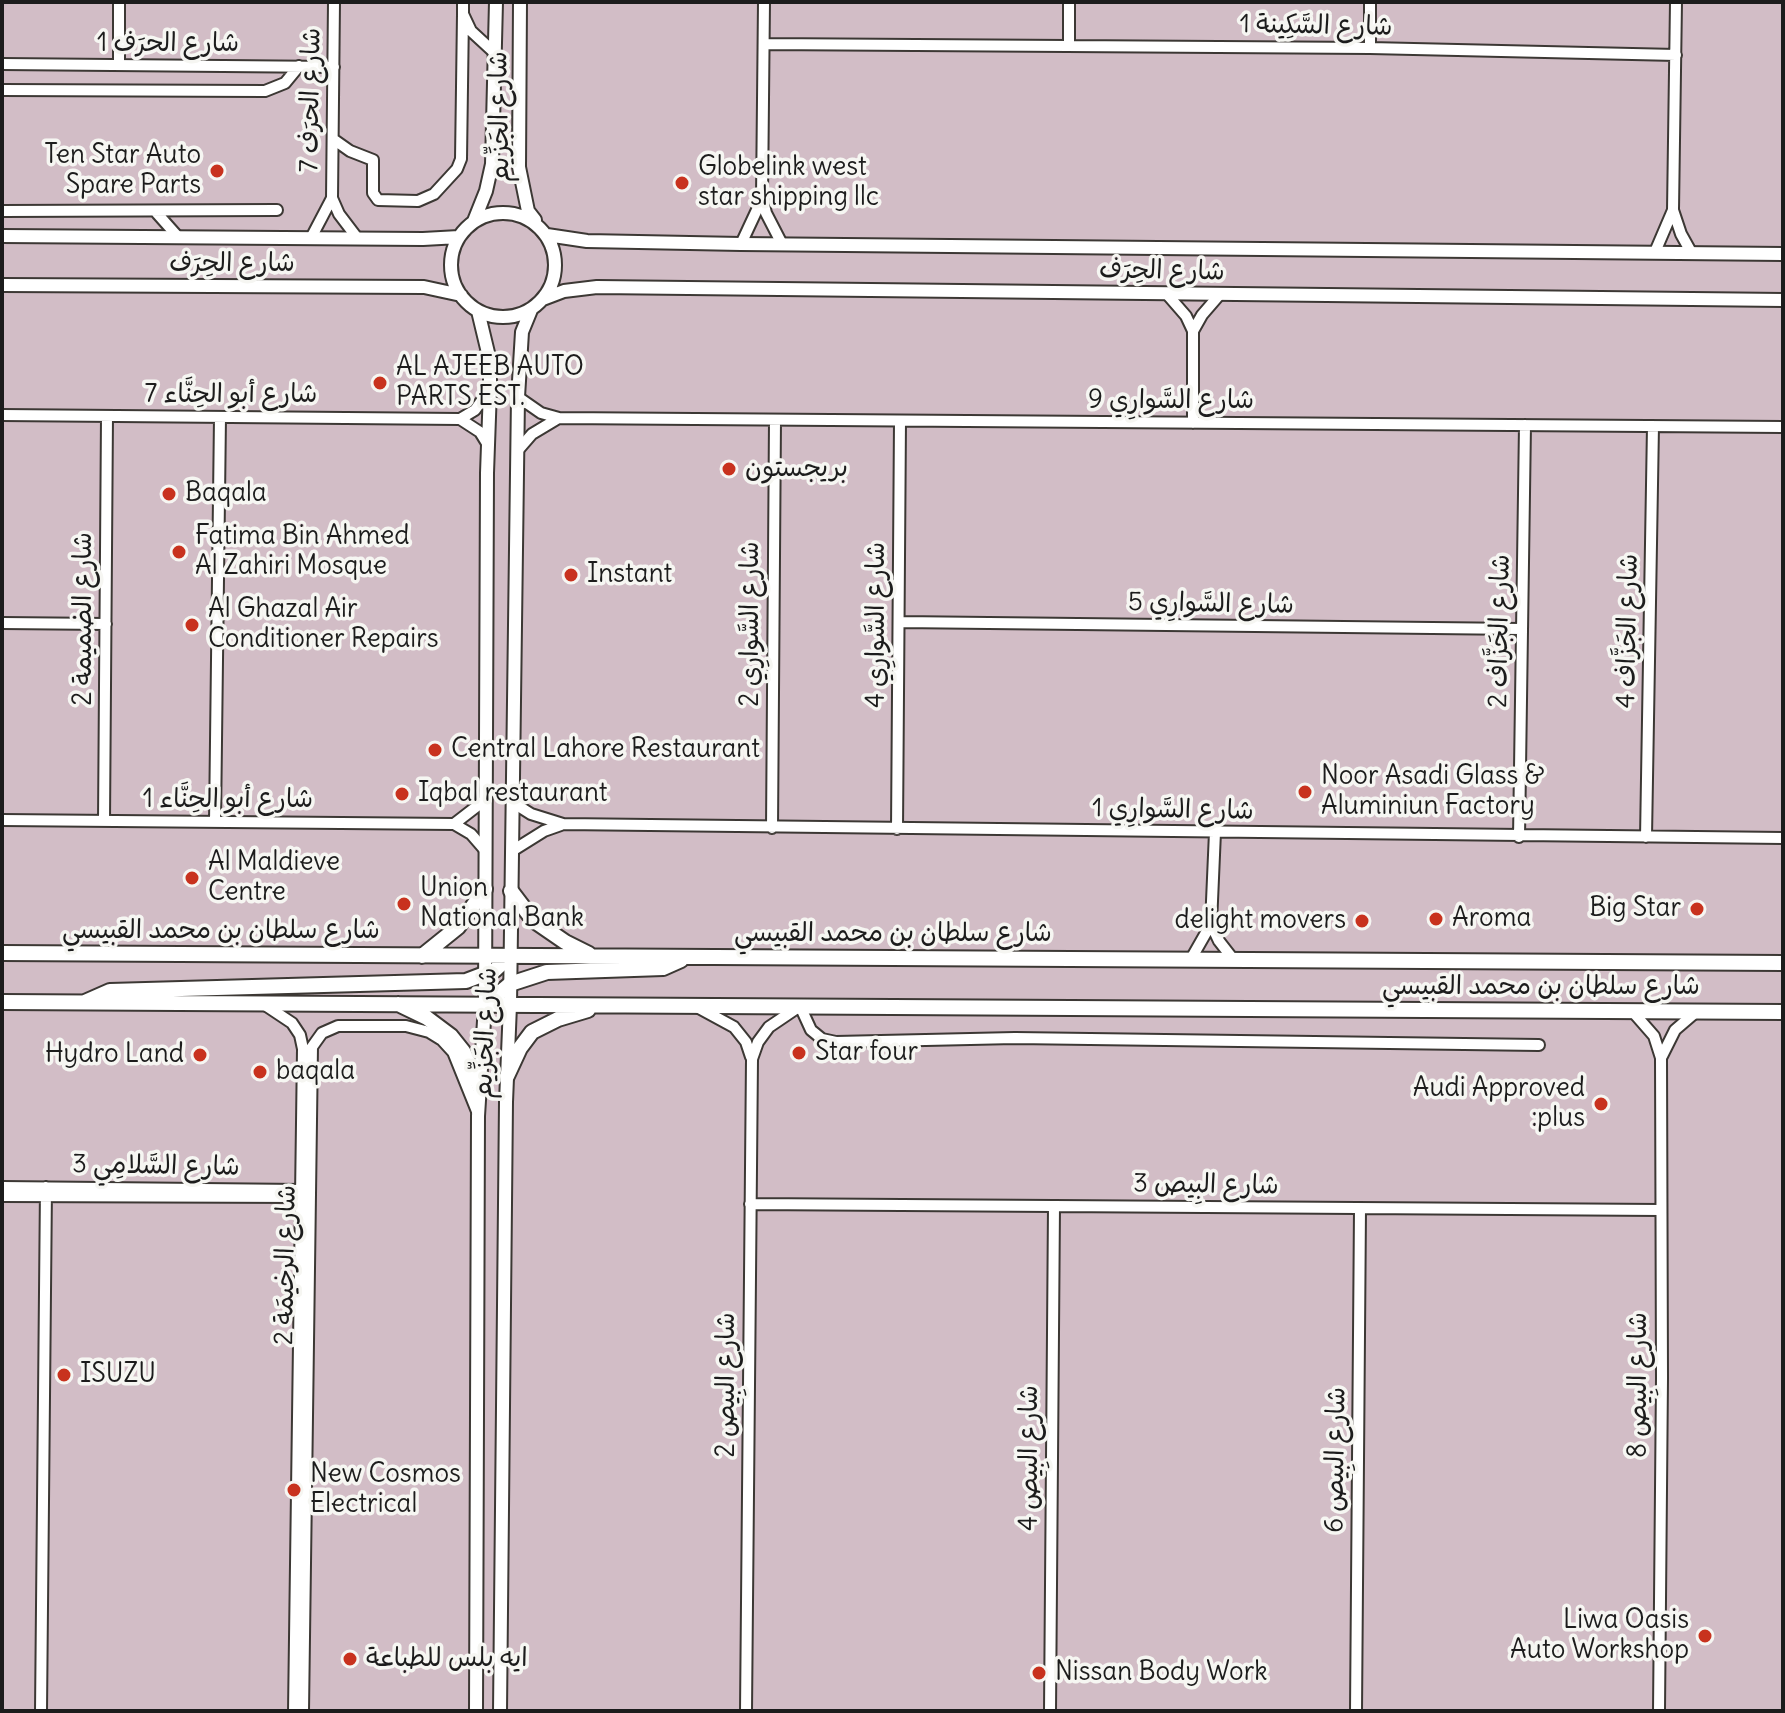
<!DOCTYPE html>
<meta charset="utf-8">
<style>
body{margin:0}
#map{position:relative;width:1785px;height:1713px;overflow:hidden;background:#f3dabd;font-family:Delius,sans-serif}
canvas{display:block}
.frame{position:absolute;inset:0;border:4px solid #1c1c1c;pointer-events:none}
</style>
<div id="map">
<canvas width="1785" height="1713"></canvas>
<div class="frame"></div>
</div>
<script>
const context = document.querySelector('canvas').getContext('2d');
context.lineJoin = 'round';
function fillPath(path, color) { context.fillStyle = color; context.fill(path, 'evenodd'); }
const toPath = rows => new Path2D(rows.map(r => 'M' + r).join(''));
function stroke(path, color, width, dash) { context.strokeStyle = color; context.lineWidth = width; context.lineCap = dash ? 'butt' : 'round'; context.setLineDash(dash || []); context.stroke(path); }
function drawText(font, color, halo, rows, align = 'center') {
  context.font = font + ' Delius,"Playpen Sans Arabic",sans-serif'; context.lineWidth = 7; context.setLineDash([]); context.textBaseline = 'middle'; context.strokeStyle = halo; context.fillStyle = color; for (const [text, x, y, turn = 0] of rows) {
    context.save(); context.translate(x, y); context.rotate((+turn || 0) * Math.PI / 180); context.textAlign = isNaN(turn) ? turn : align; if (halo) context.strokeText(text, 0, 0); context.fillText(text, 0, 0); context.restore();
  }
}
fillPath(toPath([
 [2,2,1783,2,1783,1711,2,1711]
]), '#d2bdc6');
const minor = toPath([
 [463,2,463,14,471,31,496,54],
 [764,2,762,197,766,213,782,244],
 [764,44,1370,48,1676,55],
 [1069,44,1069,2],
 [1370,48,1370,2],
 [2,64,334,67],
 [119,65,119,2],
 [2,90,265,91,285,83,299,66],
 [333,139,350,151,373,160,373,193,378,200,418,201,434,194,457,169,461,159,463,14],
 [332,198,339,214,358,239],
 [1673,210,1681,234,1691,252],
 [2,211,277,210],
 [155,211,179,238],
 [311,238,332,198,334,2],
 [741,244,762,199],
 [1655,252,1673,210,1676,2],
 [1166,293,1186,316,1193,331,1193,423],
 [1193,331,1202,315,1221,293],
 [518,397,541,413,559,418,1783,427],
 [2,415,460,419,480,432,488,445],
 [460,419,475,410,489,390],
 [519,449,532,434,557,419],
 [900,622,1521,629],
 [2,623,106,624],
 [512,802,531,814,563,824,1783,838],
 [2,820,454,824,471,834,484,849],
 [104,821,107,416],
 [215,822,220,417],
 [454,824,485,800],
 [772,828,775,420],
 [897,829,900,421],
 [1519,837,1525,425],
 [1646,837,1653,426],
 [512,851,544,831,561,825],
 [1211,924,1219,941,1233,959],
 [1191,959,1211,924,1215,832],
 [265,1005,292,1023,300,1035,303,1049,294,1711],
 [699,1008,734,1027,746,1042,751,1057],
 [1633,1012,1654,1036,1661,1058,1662,1378,1659,1711],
 [1662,1056,1675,1030,1696,1012],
 [2,1187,301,1190,304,1194],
 [2,1196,304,1197],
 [750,1204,1661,1210],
 [41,1711,46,1187],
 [303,1711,312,1047,322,1033,338,1026,406,1026,429,1032,442,1040,453,1052,478,1114],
 [746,1711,752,1059,758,1042,769,1027,800,1006,811,1030,822,1039,836,1042,1015,1038,1539,1045],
 [1050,1711,1054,1206],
 [1356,1711,1360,1209]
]);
const tertiary = toPath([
 [520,2,519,167,528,211,535,220],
 '451 265a52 52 0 1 1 104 0a52 52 0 1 1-104 0Z',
 [474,221,486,191,492,164,496,2],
 [547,235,587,241,741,244,1783,254],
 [2,236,423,239,459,237],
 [2,285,424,287,461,295],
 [543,299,564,291,597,287,1783,300],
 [476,1711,478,1116,485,1005,487,473,490,389,490,361,478,311],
 [500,1711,506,1102,510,1005,518,397,522,332,531,310]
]);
const secondary = toPath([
 [511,891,533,920,565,942,589,954],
 [2,953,1783,963],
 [422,956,458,927,485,889],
 [2,1002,1783,1012],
 [85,1002,110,991,466,981,495,970,510,956],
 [398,1004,427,1018,451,1036,463,1051,480,1088],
 [485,1005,510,984,547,972,663,968,681,960],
 [507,1076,520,1048,532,1032,558,1019,588,1010]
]);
stroke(minor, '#3c3834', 14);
stroke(tertiary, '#3c3834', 16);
stroke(secondary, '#3c3834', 18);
stroke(minor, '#fff', 10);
stroke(tertiary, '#fff', 12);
stroke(secondary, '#fff', 14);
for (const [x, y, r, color] of [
 [217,171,8,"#c8321e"],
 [682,183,8,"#c8321e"],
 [380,383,8,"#c8321e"],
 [729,469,8,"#c8321e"],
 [169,494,8,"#c8321e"],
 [179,552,8,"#c8321e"],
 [571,575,8,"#c8321e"],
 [192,625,8,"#c8321e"],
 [435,750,8,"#c8321e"],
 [1305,792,8,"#c8321e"],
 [402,794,8,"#c8321e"],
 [192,878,8,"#c8321e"],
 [404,904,8,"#c8321e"],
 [1697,909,8,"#c8321e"],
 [1436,919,8,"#c8321e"],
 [1362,921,8,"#c8321e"],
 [799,1053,8,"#c8321e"],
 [200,1055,8,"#c8321e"],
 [260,1072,8,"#c8321e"],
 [1601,1104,8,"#c8321e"],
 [64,1375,8,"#c8321e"],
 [294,1490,8,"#c8321e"],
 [1705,1636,8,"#c8321e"],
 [350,1659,8,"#c8321e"],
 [1039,1673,8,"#c8321e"]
]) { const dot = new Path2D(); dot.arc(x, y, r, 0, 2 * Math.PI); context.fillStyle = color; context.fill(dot); stroke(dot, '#f6f6f2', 3); }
drawText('26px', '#1c1c1c', '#f6f6f2', [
 ["شارع السَّكِينة 1",1316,26,1],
 ["شارع الحرَف 1",168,44],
 ["شارع الحرَف 7",311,100,-89],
 ["شارع الجَزِّيم",500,117,-91],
 ["شارع الحِرَف",232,264],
 ["شارع الحِرَف",1162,271,1],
 ["شارع أبو الحِنَّاء 7",231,395],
 ["شارع السَّوارِي 9",1171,401],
 ["شارع السَّوارِي 5",1211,604,1],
 ["شارع الضميمة 2",84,619,-90],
 ["شارع السَّوارِي 2",751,624,-90],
 ["شارع السَّوارِي 4",877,625,-90],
 ["شارع الجَزَّاف 2",1500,631,-89],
 ["شارع الجَزَّاف 4",1628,631,-89],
 ["شارع أبو الحِنَّاء 1",228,800],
 ["شارع السَّوارِي 1",1173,810,1],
 ["شارع سلطان بن محمد القبيسي",221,931],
 ["شارع سلطان بن محمد القبيسي",893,934],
 ["شارع سلطان بن محمد القبيسي",1541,987],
 ["شارع الجَزِّيم",486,1033,-88],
 ["شارع السَّلامِي 3",156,1166,1],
 ["شارع البِيص 3",1206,1185,1],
 ["شارع الرخيمَة 2",286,1265,-89],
 ["شارع البِيص 2",727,1385,-90],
 ["شارع البِيص 8",1639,1385,-90],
 ["شارع البِيص 4",1030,1458,-90],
 ["شارع البِيص 6",1336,1460,-89]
]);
drawText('26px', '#1c1c1c', '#f6f6f2', [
 ["Ten Star Auto",201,156,"right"],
 ["Spare Parts",201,186,"right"],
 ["Globelink west",698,168],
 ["star shipping llc",698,198],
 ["AL AJEEB AUTO",396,368],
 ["PARTS EST.",396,398],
 ["بريجستون",745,469],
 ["Baqala",185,494],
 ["Fatima Bin Ahmed",195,537],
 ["Al Zahiri Mosque",195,567],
 ["Instant",587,575],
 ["Al Ghazal Air",208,610],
 ["Conditioner Repairs",208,640],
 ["Central Lahore Restaurant",451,750],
 ["Noor Asadi Glass &",1321,777],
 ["Aluminiun Factory",1321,807],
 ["Iqbal restaurant",418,794],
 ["Al Maldieve",208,863],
 ["Centre",208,893],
 ["Union",420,889],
 ["National Bank",420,919],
 ["Big Star",1681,909,"right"],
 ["Aroma",1452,919],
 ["delight movers",1346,921,"right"],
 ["Star four",815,1053],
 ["Hydro Land",184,1055,"right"],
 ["baqala",276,1072],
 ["Audi Approved",1585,1089,"right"],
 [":plus",1585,1119,"right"],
 ["ISUZU",80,1375],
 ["New Cosmos",310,1475],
 ["Electrical",310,1505],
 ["Liwa Oasis",1689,1621,"right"],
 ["Auto Workshop",1689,1651,"right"],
 ["ايه بلس للطباعة",366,1659],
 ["Nissan Body Work",1055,1673]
], 'left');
</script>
